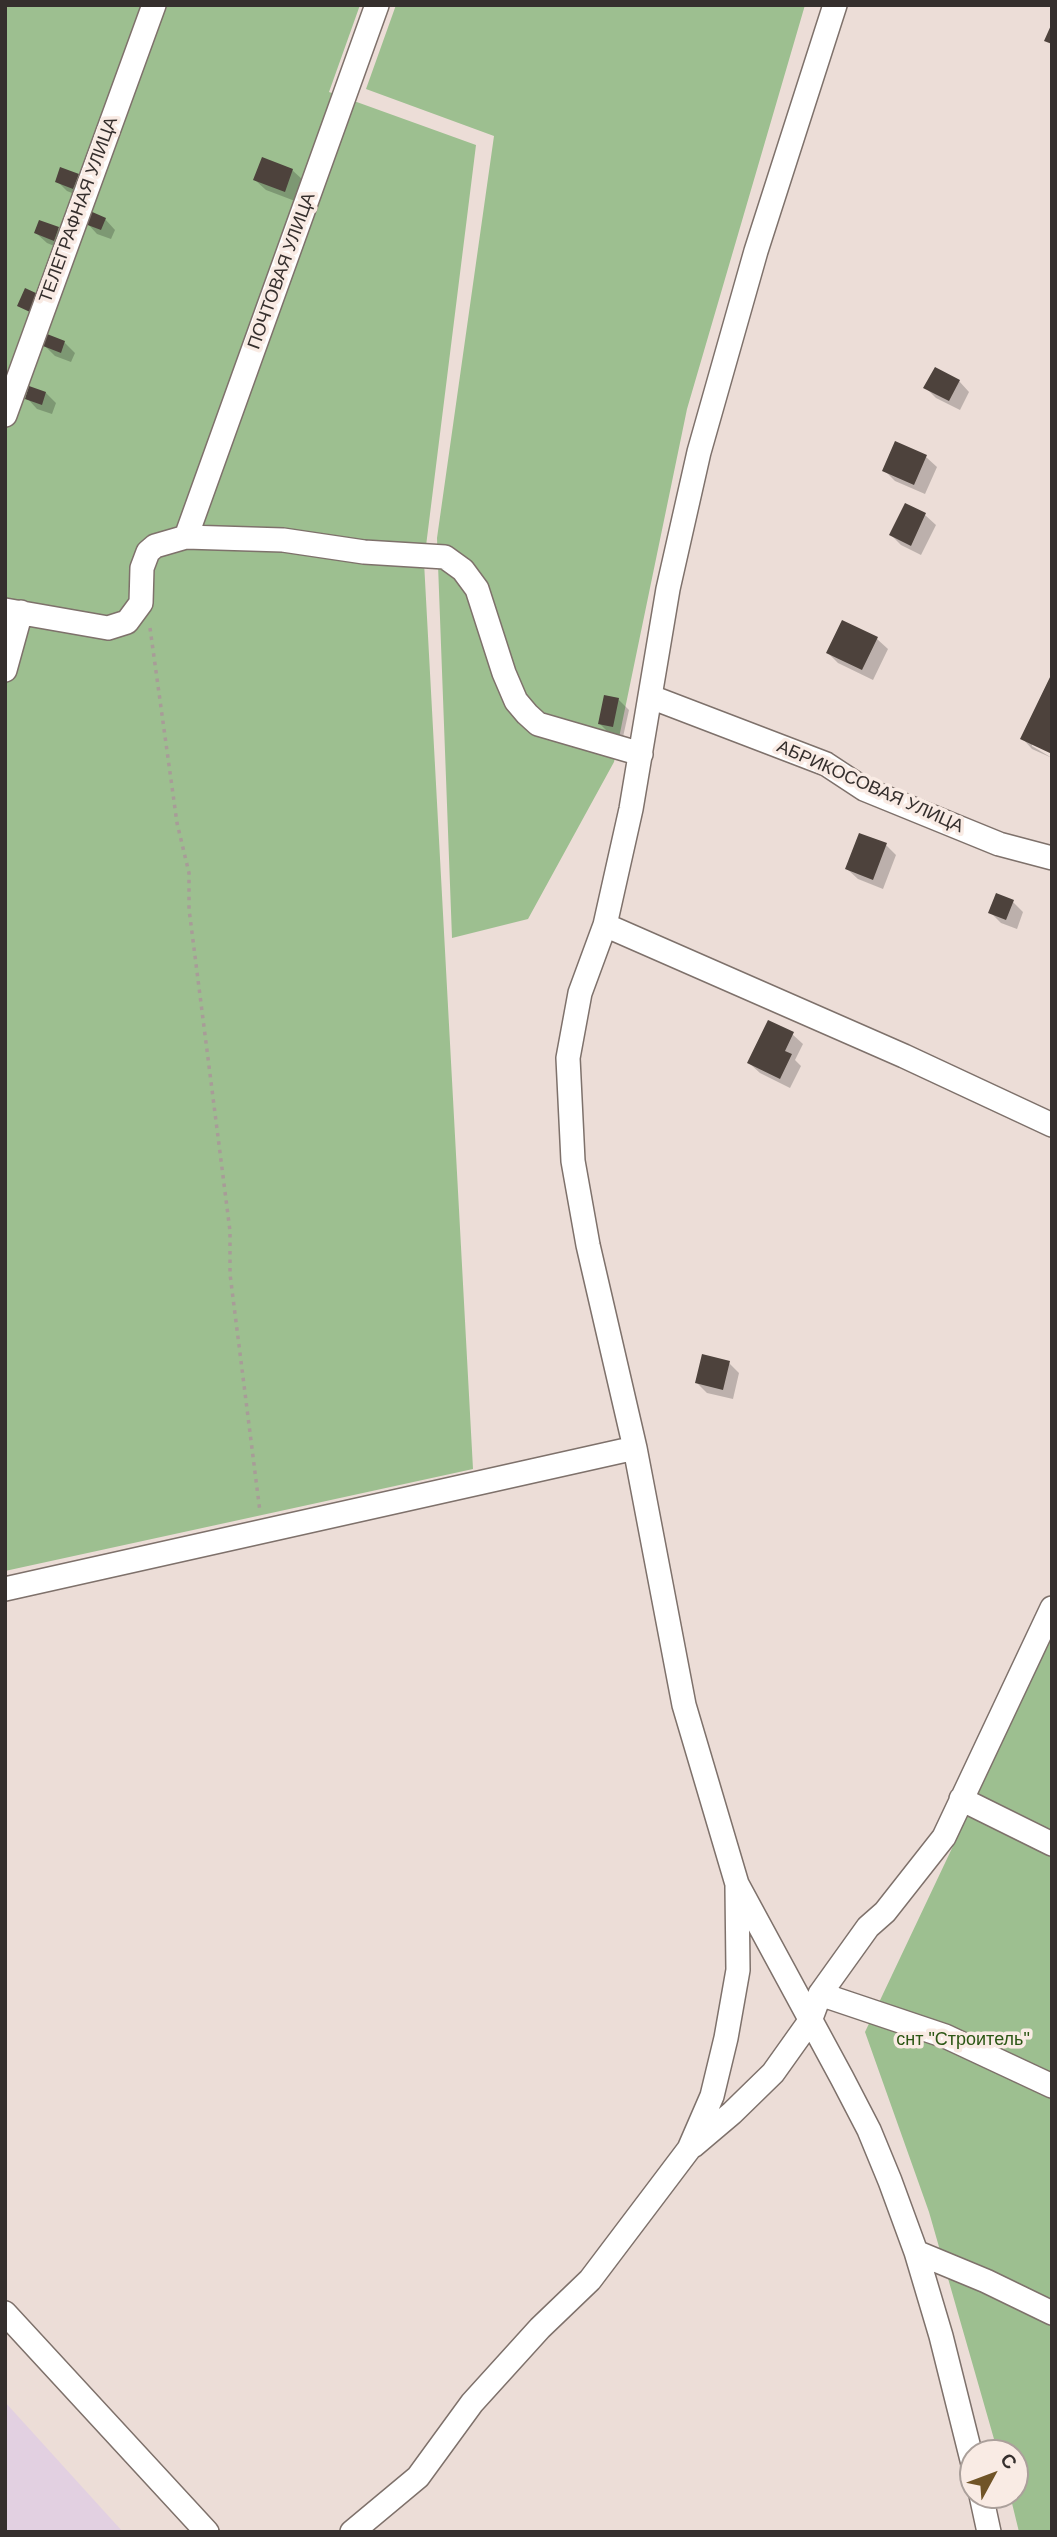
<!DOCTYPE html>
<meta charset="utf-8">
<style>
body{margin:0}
#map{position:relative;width:1057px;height:2537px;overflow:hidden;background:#ecddd7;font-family:Helvetica,sans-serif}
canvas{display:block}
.frame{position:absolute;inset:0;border:7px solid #352f2d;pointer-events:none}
.north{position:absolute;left:959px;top:2439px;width:70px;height:70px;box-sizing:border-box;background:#f9ebe4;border:2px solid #aba09b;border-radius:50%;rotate:49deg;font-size:19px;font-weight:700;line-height:28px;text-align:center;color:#352f2d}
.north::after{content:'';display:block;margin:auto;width:24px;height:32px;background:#705427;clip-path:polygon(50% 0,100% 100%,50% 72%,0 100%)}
</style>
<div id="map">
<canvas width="1057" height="2537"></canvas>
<div class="frame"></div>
<div class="north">С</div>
</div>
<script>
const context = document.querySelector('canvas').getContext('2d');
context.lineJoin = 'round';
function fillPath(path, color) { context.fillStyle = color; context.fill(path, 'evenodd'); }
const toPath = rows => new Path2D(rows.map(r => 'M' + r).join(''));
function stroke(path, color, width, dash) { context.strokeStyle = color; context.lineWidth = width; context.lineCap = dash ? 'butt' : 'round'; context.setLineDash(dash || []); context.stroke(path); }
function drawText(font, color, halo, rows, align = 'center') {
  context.font = font + ' Helvetica,sans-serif'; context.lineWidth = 7; context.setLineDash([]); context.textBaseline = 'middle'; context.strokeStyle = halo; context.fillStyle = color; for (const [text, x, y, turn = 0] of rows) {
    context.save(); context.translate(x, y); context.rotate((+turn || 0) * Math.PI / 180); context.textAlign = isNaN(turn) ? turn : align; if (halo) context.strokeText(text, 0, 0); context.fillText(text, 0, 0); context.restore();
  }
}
fillPath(toPath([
 [5,2402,123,2532,5,2532]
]), '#e2d0e1');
fillPath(toPath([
 [5,5,360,5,329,92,476,145,424,562,473,1469,5,1571],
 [396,5,805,5,687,409,614,762,528,919,452,938,437,538,494,136,366,89],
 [1052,1637,1052,2532,1019,2532,1010,2495,1015,2495,1015,2453,998,2453,929,2212,865,2032]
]), '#9dbf90');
fillPath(toPath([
 [292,170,303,180,295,201,266,190,255,180],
 [78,176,88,186,84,198,67,191,57,181],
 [105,219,115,230,111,239,97,234,87,223],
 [58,229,68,239,64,250,47,243,36,233],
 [64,342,75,353,71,362,55,356,45,346],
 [959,381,969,392,960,410,936,398,926,388],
 [46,393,56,403,52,414,37,409,27,398],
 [926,457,937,467,925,494,895,481,885,471],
 [905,505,925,515,936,525,921,555,901,545,891,535],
 [843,622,877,639,888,649,873,680,838,663,828,653],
 [618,699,629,710,623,737,610,734,600,724],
 [1022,738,1032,743,1032,746,1052,758,1032,749],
 [886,845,896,855,883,889,858,879,847,869],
 [1013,902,1023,912,1017,929,1001,923,990,912],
 [792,1034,803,1044,795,1060,801,1066,790,1088,760,1073,749,1063],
 [729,1363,739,1373,733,1399,707,1393,697,1383]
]), '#0003');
fillPath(toPath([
 [1052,23,1052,44,1044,41],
 [262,157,293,169,285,192,253,180],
 [60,167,79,174,73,189,55,182],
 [90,211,106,218,101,230,85,224],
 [39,220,59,227,54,241,34,233],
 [25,288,38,294,30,312,17,306],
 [47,334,65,341,61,353,43,346],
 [935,367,960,380,949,401,923,388],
 [29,386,46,392,42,405,25,399],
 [895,441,927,455,914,485,882,471],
 [905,503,926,513,911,546,889,535],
 [842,620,878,637,862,670,826,653],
 [1052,673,1052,754,1020,739],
 [604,695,619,698,613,727,598,724],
 [859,833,887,843,873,880,845,869],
 [996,893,1014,900,1006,920,988,913],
 [768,1020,794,1032,785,1051,792,1054,780,1079,747,1063],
 [702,1354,730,1361,723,1390,695,1383]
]), '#4d423c');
const minor = toPath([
 [835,5,756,251,699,452,668,589,631,809,605,925,580,993,568,1058,573,1161,588,1245,635,1448,684,1705,737,1884,842,2078,869,2130,890,2181,916,2252,941,2336,973,2464],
 [5,415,154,5],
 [186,537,377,5],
 [5,610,108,628,127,622,141,603,142,568,148,552,155,546,186,537,283,540,364,552,445,557,463,570,477,589,504,673,516,701,527,714,538,724,641,754],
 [5,670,21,612],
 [651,697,826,764,864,789,999,844,1052,858],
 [605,925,904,1056,1052,1125],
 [5,1589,635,1448],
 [961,1799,1052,1844],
 [820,1994,945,2036,1052,2086],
 [693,2146,732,2113,773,2073,810,2021,820,1994,868,1927,885,1912,944,1837,1052,1608],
 [916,2252,986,2281,1052,2313],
 [5,2313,207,2532],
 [981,2495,989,2532],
 [352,2532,418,2477,472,2403,540,2328,590,2280,689,2149,712,2096,726,2038,738,1970,737,1887]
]);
stroke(minor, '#7e716b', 26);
stroke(toPath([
 [150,628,177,823,189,873,189,909,230,1231,230,1274,260,1512]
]), '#a89c98', 3.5, [3.5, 5]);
stroke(minor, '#fff', 23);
drawText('18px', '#352f2d', '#f9ebe4', [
 ["ТЕЛЕГРАФНАЯ УЛИЦА",79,210,-70],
 ["ПОЧТОВАЯ УЛИЦА",282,271,-70],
 ["АБРИКОСОВАЯ УЛИЦА",870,787,24]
]);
drawText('18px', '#2b5614', '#f9ebe4', [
 ["снт \"Строитель\"",963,2040]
]);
</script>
